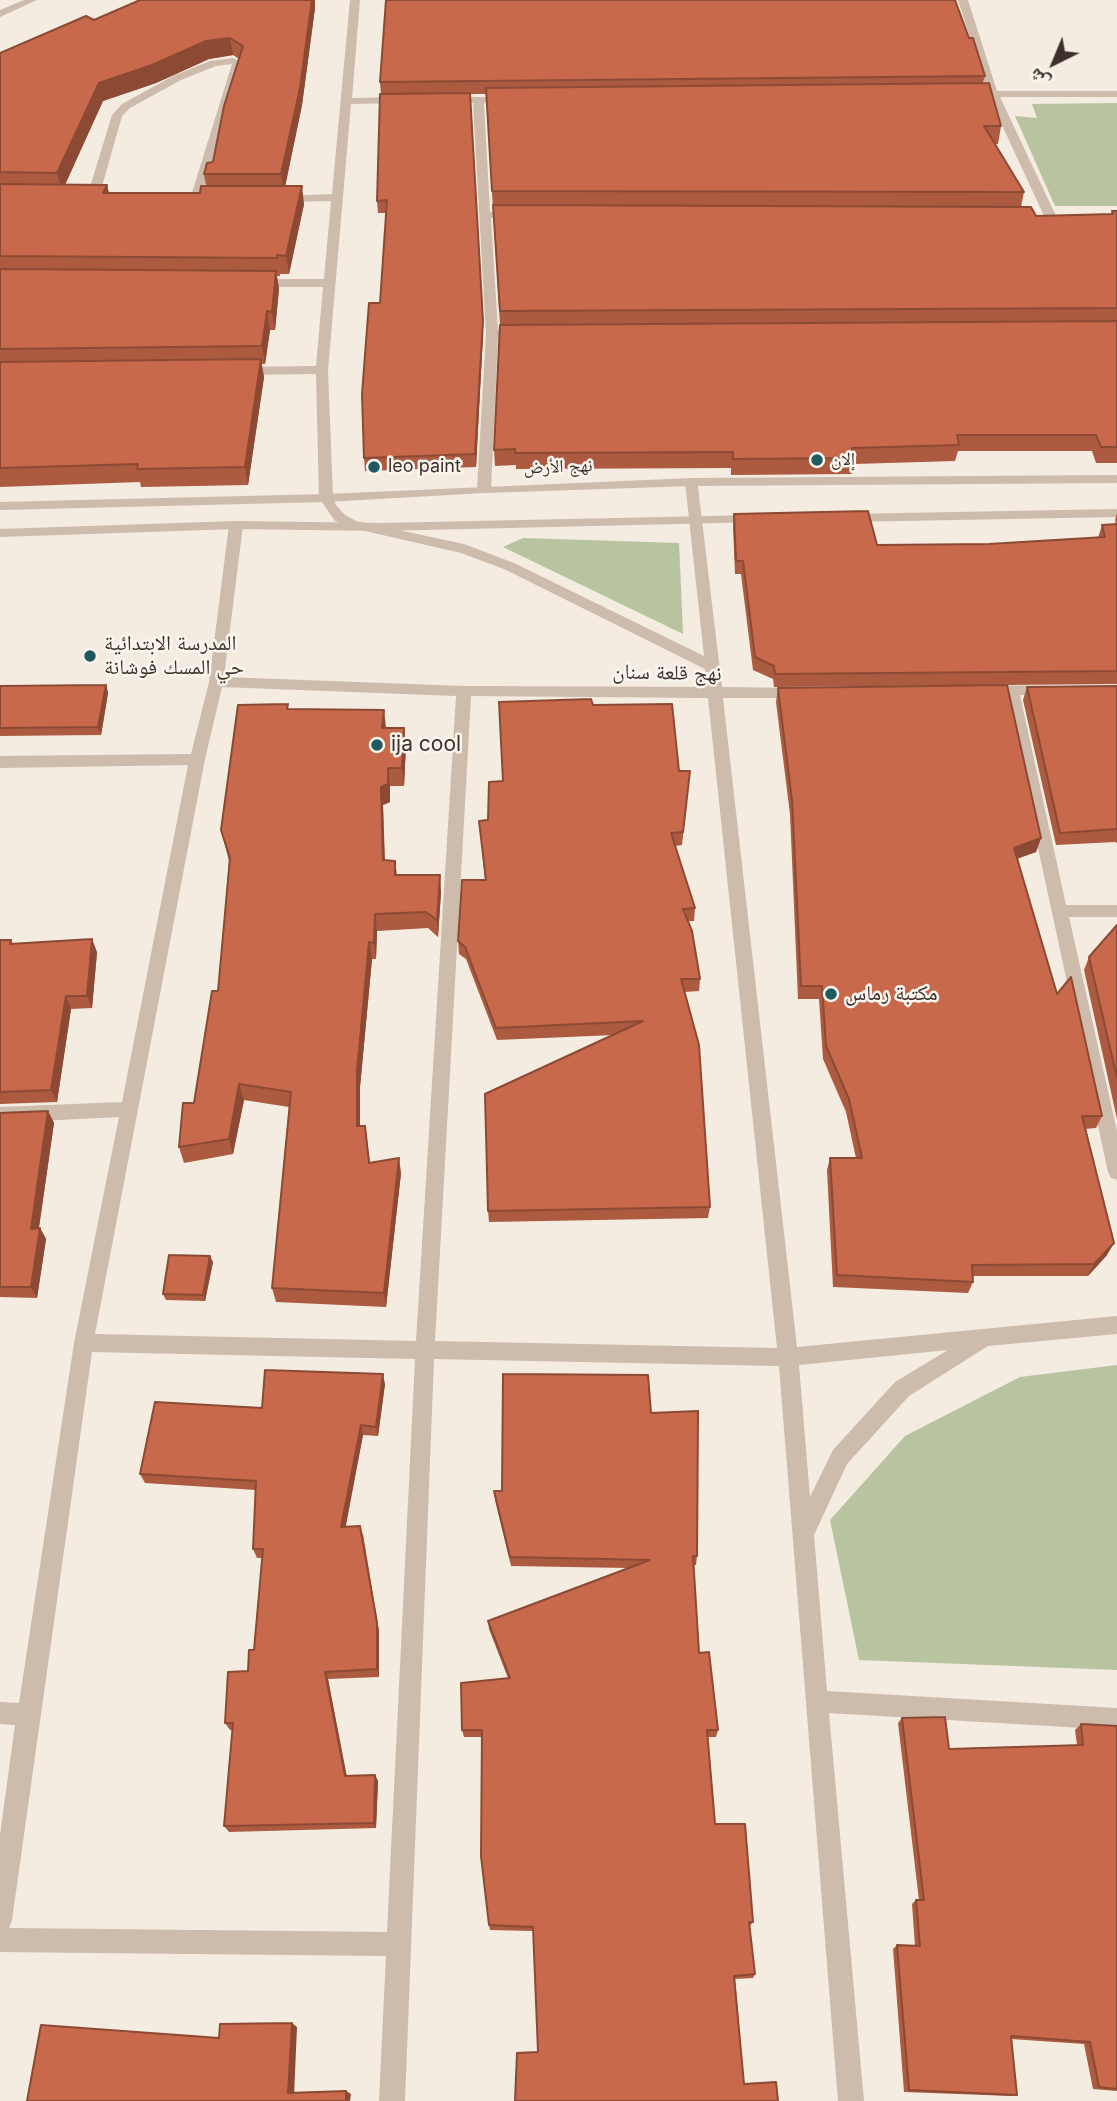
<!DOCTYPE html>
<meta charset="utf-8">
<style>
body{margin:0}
#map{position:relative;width:1117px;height:2101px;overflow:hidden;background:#f4ebe1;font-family:Inter,"Noto Naskh Arabic",sans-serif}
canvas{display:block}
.north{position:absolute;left:1019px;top:28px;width:70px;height:70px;-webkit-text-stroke:5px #fbf5ee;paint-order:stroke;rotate:223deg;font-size:19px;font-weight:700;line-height:28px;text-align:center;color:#3b302b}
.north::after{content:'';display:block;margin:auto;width:24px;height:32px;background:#3b302b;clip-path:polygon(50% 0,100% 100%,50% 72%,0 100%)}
</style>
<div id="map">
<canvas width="1117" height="2101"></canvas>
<div class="north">ش</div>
</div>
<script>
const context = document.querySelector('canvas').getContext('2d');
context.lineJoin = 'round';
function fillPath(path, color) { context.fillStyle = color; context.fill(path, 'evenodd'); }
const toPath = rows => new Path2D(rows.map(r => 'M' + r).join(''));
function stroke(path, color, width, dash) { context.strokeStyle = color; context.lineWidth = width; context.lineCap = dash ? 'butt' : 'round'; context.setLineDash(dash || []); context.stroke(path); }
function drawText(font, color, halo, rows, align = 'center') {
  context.font = font + ' Inter,"Noto Naskh Arabic",sans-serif'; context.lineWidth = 5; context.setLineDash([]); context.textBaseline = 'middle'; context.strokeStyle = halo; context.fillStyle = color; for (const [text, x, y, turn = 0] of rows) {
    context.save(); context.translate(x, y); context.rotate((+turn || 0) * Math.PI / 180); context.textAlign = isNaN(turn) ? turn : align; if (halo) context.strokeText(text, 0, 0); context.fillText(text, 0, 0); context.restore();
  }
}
fillPath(toPath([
 [1117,103,1117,206,1055,206,1015,116,1037,118,1032,104],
 [523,538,679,543,683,634,503,547],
 [1117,1365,1117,1670,859,1660,830,1520,905,1436,1020,1377]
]), '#b8c4a0');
fillPath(toPath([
 [24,0,37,0,0,17,0,10,24,0],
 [350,0,360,0,352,98,403,97,408,100,403,103,351,104,328,370,333,498,336,505,345,515,356,521,464,544,514,563,704,656,685,482,692,478,697,479,722,687,801,688,808,693,801,698,723,698,797,1347,1117,1316,1117,1334,988,1346,909,1396,847,1464,814,1535,827,1691,1117,1708,1117,1730,829,1713,864,2101,838,2101,779,1366,434,1359,405,2101,379,2101,386,1956,0,1952,0,1835,15,1725,0,1724,0,1702,19,1703,74,1343,119,1117,0,1123,0,1107,122,1102,188,765,0,768,0,756,191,754,209,682,229,525,236,521,243,525,224,677,464,686,707,687,705,669,504,569,461,553,352,528,335,521,319,498,316,374,238,375,232,371,238,367,316,366,323,287,256,287,250,283,256,279,324,279,331,201,282,202,276,199,282,196,332,194,350,0],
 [222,687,456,696,416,1341,95,1334,205,759,222,687],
 [471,696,708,698,777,1348,435,1341,471,696],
 [948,1350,895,1382,833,1450,810,1497,799,1365,948,1350],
 [92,1352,415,1359,387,1932,9,1928,12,1920,92,1352],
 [958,0,968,0,997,91,1117,91,1117,97,1000,97,1057,218,1055,220,1045,218,989,97,970,97,965,94,970,91,987,91,958,0],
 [233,58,243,63,200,201,190,199,232,64,216,66,181,80,130,108,122,116,99,197,89,199,87,197,112,115,122,104,173,76,210,61,233,58],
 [508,97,513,100,512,102,484,103,490,212,515,212,521,215,515,218,491,218,498,330,522,330,528,334,522,338,498,338,491,489,484,493,477,489,486,334,473,103,449,103,444,100,449,97,508,97],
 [986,685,1054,686,1056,690,1054,694,1049,695,1020,695,1066,905,1117,905,1117,917,1069,917,1117,1131,1117,1180,1111,1178,1108,1172,1005,695,981,694,979,690,981,686,986,685]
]), '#cdbbac');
fillPath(toPath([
 [1117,475,1117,483,692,486,484,493,326,502,0,510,0,502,326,494,692,478,1117,475],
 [1117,509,1117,517,847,522,840,518,847,514,1117,509],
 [756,515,761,516,761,522,382,531,236,529,0,537,0,529,236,521,382,523,756,515]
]), '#cdbbac');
fillPath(toPath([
 [315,8,302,105,285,186,304,204,289,274,280,274,280,276,277,276,279,289,275,330,270,330,265,364,261,364,264,377,248,485,141,487,140,482,0,487,0,53,94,20],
 [233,55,239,59,213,162,204,174,206,186,200,193,109,193,107,185,65,185,103,101,156,83,209,59],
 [985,76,983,83,1001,126,998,144,994,144,1024,192,1021,207,1036,216,1111,214,1112,211,1117,211,1117,463,1096,463,1092,451,958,451,955,461,854,464,852,474,731,475,731,468,516,469,516,465,495,466,494,450,500,325,486,94,470,94,483,334,476,467,365,471,364,458,380,303,386,213,378,213,377,201,381,94,380,82],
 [1117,513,1117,684,774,687,773,679,753,670,741,574,735,574,733,527,734,514,877,545,989,544,1098,538,1102,525,1116,524,1115,520],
 [106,685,108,693,101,735,0,736,0,686],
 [1117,686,1117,843,1115,842,1056,845,1023,700,1027,687],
 [778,688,1041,838,1036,852,1017,859,1057,994,1102,1116,1096,1128,1085,1129,1107,1255,1088,1276,973,1276,973,1282,968,1293,833,1287,827,1170,830,1158,856,1158,846,1112,823,1059,819,999,798,999,790,814,776,702],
 [593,705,679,771,690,771,682,845,675,846,695,908,694,921,688,921,700,979,699,991,684,992,710,1207,708,1218,489,1222,488,1211,614,1035,497,1040,466,959,459,954,458,941,485,880,479,821,488,820],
 [289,709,386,728,404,728,406,745,404,786,390,786,390,802,383,805,385,860,395,861,397,875,441,892,438,937,428,928,377,931,376,959,372,959,360,1087,360,1126,365,1126,370,1162,401,1173,386,1307,276,1302,272,1288,289,1107,244,1100,233,1154,184,1163,179,1147,194,1103,218,991,229,861,221,830],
 [1117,925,1117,1119,1084,970,1089,957],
 [0,940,11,940,13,944,97,952,92,1008,71,1009,57,1102,0,1104],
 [48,1111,54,1123,39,1228,40,1228,46,1239,37,1298,0,1297,0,1113],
 [213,1262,205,1301,166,1300,163,1294],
 [385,1384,378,1436,363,1435,345,1527,363,1534,379,1631,379,1677,328,1679,346,1776,375,1775,378,1781,376,1828,229,1832,224,1826,233,1730,230,1730,225,1723,248,1671,254,1650,262,1558,257,1558,253,1549,256,1490,145,1483,140,1474,262,1408],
 [651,1413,697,1556,696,1565,693,1565,699,1653,718,1730,716,1737,707,1737,715,1824,753,1922,750,1926,755,1974,753,1978,735,1979,744,2084,778,2101,538,2052,533,1931,490,1930,489,1925,482,1737,464,1737,462,1730,508,1678,489,1629,488,1621,628,1568,511,1566,495,1500,494,1491,502,1491],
 [902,1718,949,1749,1077,1745,1075,1730,1081,1724,1117,1726,1117,2091,1093,2089,1084,2044,1011,2039,1017,2095,1011,2096,904,2092,893,1949,897,1945,915,1946,912,1904,916,1900,919,1900,898,1723]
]), '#ac5a40');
fillPath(toPath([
 [312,0,315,0,315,8,302,105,284,192,281,174],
 [230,38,233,55,209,59,156,83,103,101,62,191,57,173,99,83,206,41],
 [107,185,111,203,103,193],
 [302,186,304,204,289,274,286,256],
 [276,271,279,289,275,330,272,312],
 [267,311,270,330,265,364,262,346],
 [483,321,483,334,476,467,475,454],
 [261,359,264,377,248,485,245,467],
 [106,685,108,693,101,735,98,727],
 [384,710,386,728,385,746,382,728],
 [404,728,406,745,404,786,402,768],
 [388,768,390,786,390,802,383,805,385,878,383,860,381,787],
 [1041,838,1036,852,1009,861,1014,848],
 [440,875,441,892,438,937,437,920],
 [375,914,377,931,376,959,374,943],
 [92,939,97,952,92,1008,87,996],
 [369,942,372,959,360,1087,360,1142,357,1126,357,1071],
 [66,996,71,1009,57,1102,51,1090],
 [239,1084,244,1100,233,1154,229,1139],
 [48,1111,54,1123,37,1240,31,1229],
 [399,1158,401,1173,386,1307,384,1293],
 [40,1228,46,1239,37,1298,31,1287],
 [1114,1243,1107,1255,1088,1276,1094,1264],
 [210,1256,213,1262,205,1301,203,1295],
 [383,1374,385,1384,378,1436,376,1427],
 [361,1425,363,1435,344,1536,341,1527],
 [360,1526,379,1631,379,1677,377,1669],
 [325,1672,328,1679,348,1782,345,1776],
 [375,1775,378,1781,376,1828,374,1823],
 [292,2023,297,2027,294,2096,288,2093],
 [346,2091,351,2094,350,2101,346,2101]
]), '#8c4a34');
const building = toPath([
 [140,0,312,0,300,88,281,174,204,174,207,163,213,162,224,106,243,46,230,38,206,41,152,65,99,83,57,173,0,172,0,53,86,16,94,20,140,0],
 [386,0,955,0,969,38,973,38,985,76,380,82,386,0],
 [989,83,1001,126,984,126,1024,192,492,191,486,88,989,83],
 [470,93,483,321,475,454,364,458,362,394,369,303,380,303,387,200,377,201,380,94,470,93],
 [0,184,107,185,103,193,200,193,201,186,302,186,286,256,277,255,277,258,0,256,0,184],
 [493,205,1031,207,1036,216,1113,214,1112,211,1117,211,1117,308,500,311,493,205],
 [0,269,276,271,272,312,267,311,262,346,0,349,0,269],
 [1117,321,1117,447,1101,447,1096,435,957,435,959,445,852,448,854,458,733,459,733,452,515,453,515,449,494,450,500,325,1117,321],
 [261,359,245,467,137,469,138,464,0,468,0,362,261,359],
 [868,511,877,545,989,544,1105,537,1102,525,1117,524,1117,671,775,674,774,666,755,657,743,561,736,561,734,514,868,511],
 [106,685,98,727,0,728,0,686,106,685],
 [1007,685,1041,838,1014,848,1057,994,1071,977,1102,1116,1082,1116,1114,1243,1094,1264,972,1265,973,1282,837,1275,830,1158,862,1158,849,1099,826,1046,822,986,801,986,792,800,778,688,1007,685],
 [1117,686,1117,829,1060,833,1027,687,1117,686],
 [591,699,593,705,672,704,679,771,690,771,683,832,671,833,695,908,683,909,692,931,700,979,681,979,699,1045,710,1207,488,1211,485,1094,643,1021,496,1028,465,947,458,941,462,880,486,880,479,821,488,820,489,782,503,781,499,702,591,699],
 [288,704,287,709,384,710,382,728,404,728,402,768,388,768,388,784,381,787,383,860,395,861,395,875,440,875,437,920,426,912,375,914,374,943,369,942,357,1071,357,1126,365,1126,369,1163,399,1158,384,1293,272,1288,291,1092,239,1084,229,1139,179,1147,183,1103,194,1103,212,991,218,991,230,858,221,830,238,705,288,704],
 [1117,925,1117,1078,1089,957,1117,925],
 [92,939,87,996,66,996,51,1090,0,1092,0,940,11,940,10,944,92,939],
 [48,1111,31,1229,40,1228,31,1287,0,1287,0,1113,48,1111],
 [169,1255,210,1256,203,1295,163,1294,169,1255],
 [265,1370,383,1374,376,1427,361,1425,341,1527,360,1526,377,1623,377,1669,325,1672,345,1776,375,1775,374,1823,224,1826,233,1723,225,1723,228,1672,248,1671,249,1650,254,1650,263,1549,253,1549,256,1481,140,1474,155,1402,262,1408,265,1370],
 [503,1374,648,1375,651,1413,698,1411,697,1556,693,1556,699,1653,709,1652,718,1730,707,1730,715,1824,745,1824,753,1922,749,1922,755,1974,734,1976,744,2084,776,2082,778,2101,515,2101,517,2053,538,2052,533,1927,489,1925,481,1856,482,1730,462,1730,461,1683,510,1678,488,1621,650,1560,510,1557,494,1491,502,1491,503,1374],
 [945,1717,949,1749,1083,1745,1081,1724,1117,1726,1117,2089,1099,2087,1090,2042,1011,2036,1017,2095,909,2090,897,1945,920,1946,916,1900,924,1900,902,1718,945,1717],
 [292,2023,288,2093,346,2091,346,2101,27,2101,41,2025,219,2038,220,2024,292,2023]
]);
fillPath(building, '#c8694b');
stroke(building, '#8c4a34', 2);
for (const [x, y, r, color] of [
 [817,460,7,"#1f5a5e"],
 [374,467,7,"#1f5a5e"],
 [90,656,7,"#1f5a5e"],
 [377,745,7,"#1f5a5e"],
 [831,994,7,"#1f5a5e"]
]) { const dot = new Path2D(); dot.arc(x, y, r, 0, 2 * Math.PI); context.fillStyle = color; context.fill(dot); stroke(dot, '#fbf5ee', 2.5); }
drawText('18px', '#3b302b', '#fbf5ee', [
 ["إلان",831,460],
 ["leo paint",388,467]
], 'left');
drawText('18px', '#3b302b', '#fbf5ee', [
 ["نهج الأرض",558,467,-2]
]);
drawText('21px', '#3b302b', '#fbf5ee', [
 ["المدرسة الابتدائية",104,644],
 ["حي المسك فوشانة",104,668],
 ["ija cool",391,745],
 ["مكتبة رماس",845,994]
], 'left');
drawText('21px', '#3b302b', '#fbf5ee', [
 ["نهج قلعة سنان",667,673,1]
]);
</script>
